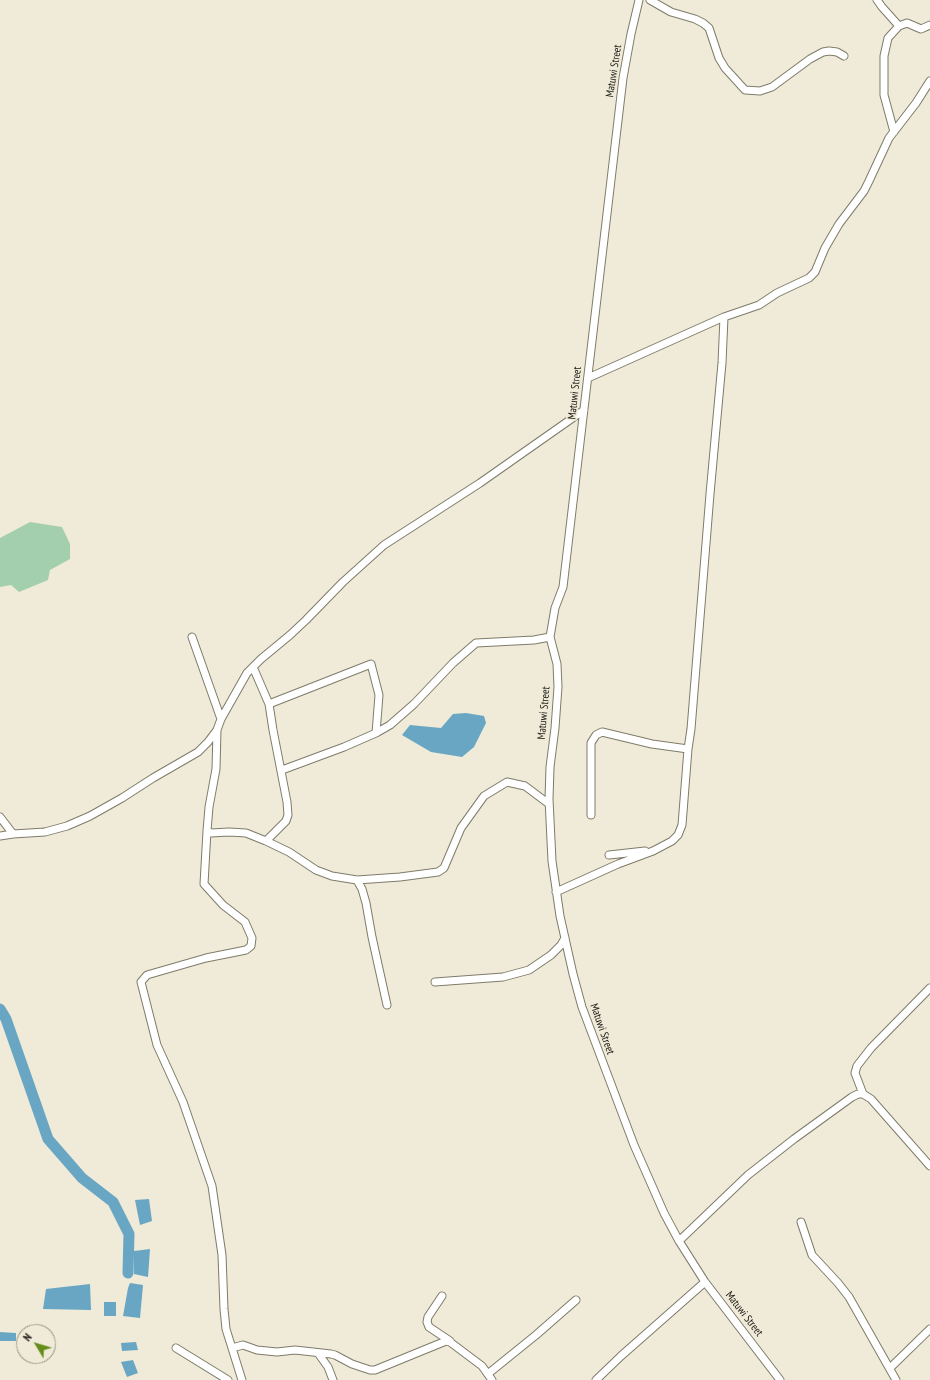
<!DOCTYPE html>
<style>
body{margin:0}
#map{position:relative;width:930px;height:1380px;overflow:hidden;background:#efebd8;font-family:"PT Sans Narrow",sans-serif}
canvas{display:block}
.north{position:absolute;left:16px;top:1324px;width:40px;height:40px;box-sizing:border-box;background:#efebd8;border:1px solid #999688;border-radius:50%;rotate:308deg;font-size:11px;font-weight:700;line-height:16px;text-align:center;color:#181610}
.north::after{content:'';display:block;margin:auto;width:14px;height:18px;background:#648d1a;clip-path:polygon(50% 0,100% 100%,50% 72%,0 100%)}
</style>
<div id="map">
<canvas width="930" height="1380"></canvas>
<div class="north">N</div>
</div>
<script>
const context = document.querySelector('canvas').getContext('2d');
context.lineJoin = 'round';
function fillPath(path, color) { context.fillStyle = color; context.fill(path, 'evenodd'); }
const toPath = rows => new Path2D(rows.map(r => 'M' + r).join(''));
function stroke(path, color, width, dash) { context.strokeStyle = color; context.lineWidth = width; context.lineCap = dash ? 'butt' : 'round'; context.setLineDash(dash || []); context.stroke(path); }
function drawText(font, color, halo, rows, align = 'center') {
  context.font = font + ' "PT Sans Narrow",sans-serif'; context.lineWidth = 3.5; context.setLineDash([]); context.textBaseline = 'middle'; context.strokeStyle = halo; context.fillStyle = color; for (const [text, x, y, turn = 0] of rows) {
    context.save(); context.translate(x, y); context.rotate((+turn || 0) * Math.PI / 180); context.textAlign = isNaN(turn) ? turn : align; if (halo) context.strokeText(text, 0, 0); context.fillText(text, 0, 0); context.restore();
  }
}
fillPath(toPath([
 [30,522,62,527,70,544,70,559,50,570,48,580,19,592,11,585,0,587,0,538]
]), '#a4cfae');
fillPath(toPath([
 [466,713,484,716,486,723,474,747,462,757,431,752,402,735,410,725,441,728,453,714],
 [149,1199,152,1221,140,1225,135,1200],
 [150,1249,148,1277,134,1274,134,1251],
 [130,1283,143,1285,140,1318,123,1316,128,1288],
 [90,1284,91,1310,43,1309,46,1289],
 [104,1302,116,1302,116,1316,104,1316],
 [0,1332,16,1333,16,1341,0,1341],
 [136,1342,138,1350,122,1351,121,1343],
 [133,1360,138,1373,127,1377,121,1362]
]), '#69a6c3');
stroke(toPath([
 [0,1009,6,1019,48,1139,82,1178,113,1202,129,1234,128,1273]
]), '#69a6c3', 11);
const minor = toPath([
 [639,0,631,34,623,78,563,587,555,608,550,637,557,664,558,687,555,728,550,767,549,799,552,861,560,916,573,974,582,1007,634,1145,664,1213,679,1241,705,1282,780,1380],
 [650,0,671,12,695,19,703,23,709,28,719,58,725,68,745,90,760,91,772,87,810,59,823,52,829,51,837,52,844,56],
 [877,0,882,7,899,26],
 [894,132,884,95,884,56,888,38,899,26,907,23,921,29,930,25],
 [588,378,724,317,759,305,777,293,809,278,815,272,825,248,839,224,864,191,869,181,889,138,916,103,930,81],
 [192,637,221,719],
 [253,667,269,704,273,730,287,802,288,815,286,821,266,841],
 [269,704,371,664,379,695,376,733],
 [217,730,216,769,209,807,207,831,211,833,229,832,246,833,266,841,289,852,316,870,332,876,357,880,400,877,438,872,444,868,461,828,484,796,507,782,525,786,549,804],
 [282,770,344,747,376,733,390,725,414,704,453,663,476,643,534,640,550,637],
 [591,815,591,743,596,735,602,732,652,744,688,749],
 [0,817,13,834],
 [207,831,204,884,223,905,245,922,252,938,251,946,246,950,206,958,147,975,141,982,157,1045,183,1102,212,1186,222,1255,224,1309,226,1329,242,1380],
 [0,836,13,834,45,832,67,826,90,816,122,798,153,778,198,752,208,742,217,730,221,719,247,673,261,659,290,635,306,620,343,582,384,545,480,483,584,410],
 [609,855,645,851],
 [357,880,362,889,366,903,372,937,387,1005],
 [556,892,618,864,653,851,672,841,678,835,682,825,688,749,691,729,710,494,722,363,724,317],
 [435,982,503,977,529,970,551,955,561,945,565,938],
 [863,1094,855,1073,857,1066,871,1048,930,988],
 [801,1222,812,1255,838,1283,849,1297,896,1380],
 [679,1241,748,1175,794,1139,852,1097,858,1094,863,1094,871,1099,930,1166],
 [442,1296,428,1317,427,1322,429,1327,450,1341],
 [176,1348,228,1380],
 [232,1348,243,1345,257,1350,277,1352,295,1350,331,1354,335,1355,352,1364,370,1370,375,1370,446,1341,450,1342,482,1366,492,1380],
 [318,1353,328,1367,333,1380],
 [890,1368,930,1329],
 [489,1373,536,1335,576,1300],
 [596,1380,621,1356,705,1282]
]);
stroke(minor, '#7f7b6a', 9);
stroke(minor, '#fff', 7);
drawText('11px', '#181610', '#efebd8', [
 ["Matuwi Street",614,71,-81],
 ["Matuwi Street",575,393,-84],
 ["Matuwi Street",544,713,-85],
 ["Matuwi Street",602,1029,71],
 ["Matuwi Street",744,1314,52]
]);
</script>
